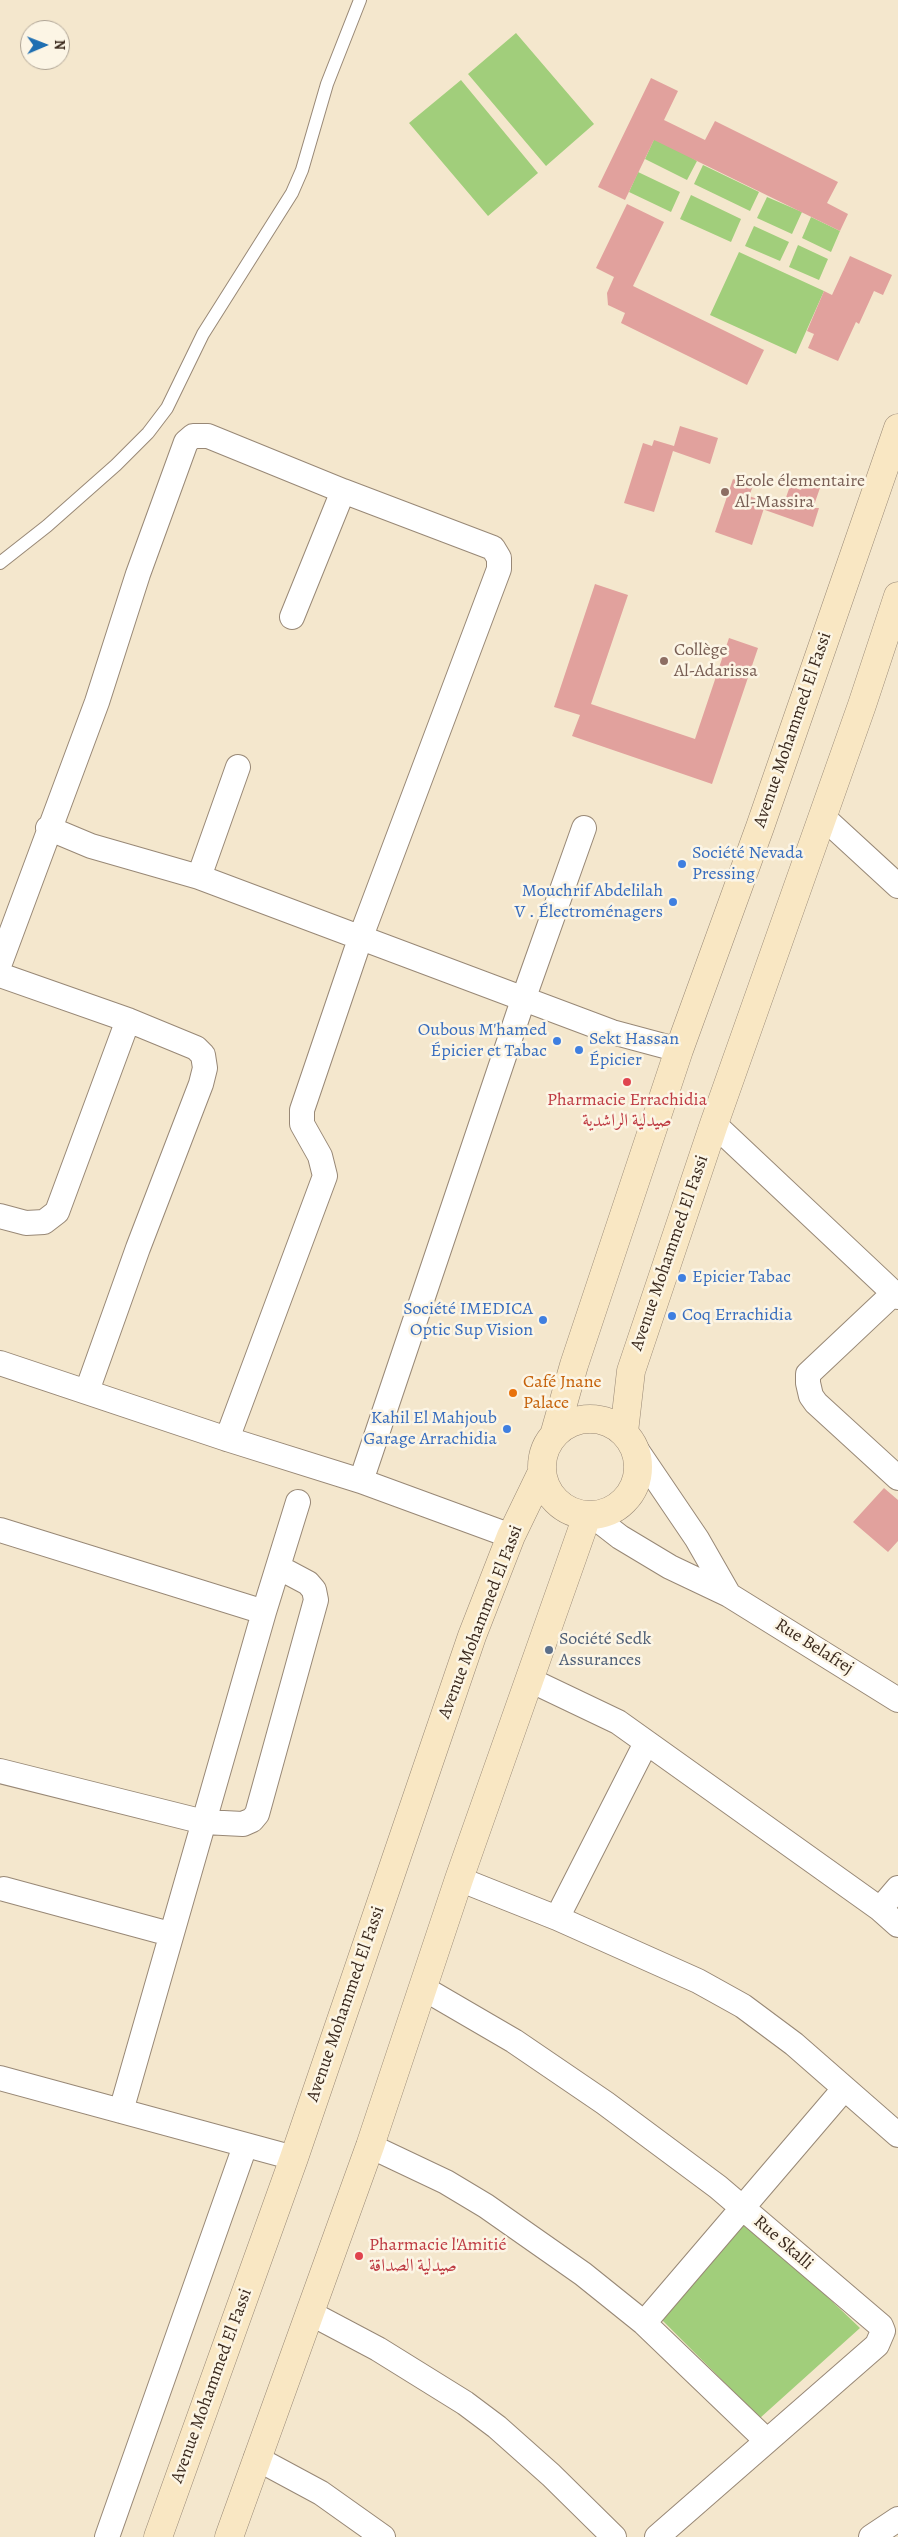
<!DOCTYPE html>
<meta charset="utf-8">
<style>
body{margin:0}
#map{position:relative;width:898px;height:2537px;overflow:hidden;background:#f4e7cd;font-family:Alegreya,serif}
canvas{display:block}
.north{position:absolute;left:20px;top:20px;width:50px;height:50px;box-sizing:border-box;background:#fcf5e5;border:1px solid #afa495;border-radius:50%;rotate:89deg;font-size:14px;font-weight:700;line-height:20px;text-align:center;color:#3b2a1e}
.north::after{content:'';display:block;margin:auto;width:18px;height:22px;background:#1f6fb2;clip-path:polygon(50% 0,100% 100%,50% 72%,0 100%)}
</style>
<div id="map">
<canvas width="898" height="2537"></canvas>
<div class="north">N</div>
</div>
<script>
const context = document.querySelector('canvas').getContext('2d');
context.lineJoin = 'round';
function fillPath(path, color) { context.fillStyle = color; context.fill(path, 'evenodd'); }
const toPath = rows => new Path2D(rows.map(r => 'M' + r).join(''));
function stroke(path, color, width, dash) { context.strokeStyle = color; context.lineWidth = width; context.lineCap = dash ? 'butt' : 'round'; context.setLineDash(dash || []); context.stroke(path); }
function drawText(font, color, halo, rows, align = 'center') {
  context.font = font + ' Alegreya,Amiri,serif'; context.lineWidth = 5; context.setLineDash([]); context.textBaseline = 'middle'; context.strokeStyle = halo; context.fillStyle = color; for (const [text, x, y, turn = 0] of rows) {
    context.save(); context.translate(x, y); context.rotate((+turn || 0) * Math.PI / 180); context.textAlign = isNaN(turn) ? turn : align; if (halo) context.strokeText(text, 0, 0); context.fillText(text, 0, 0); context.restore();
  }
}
fillPath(toPath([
 [516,33,594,124,546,166,468,74],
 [461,80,538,173,488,216,409,123],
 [656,135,697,161,687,180,645,159],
 [703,165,759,192,750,211,694,184],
 [638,172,680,192,671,212,629,192],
 [691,195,741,219,731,242,680,219],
 [767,197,802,212,792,234,757,218],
 [811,217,840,231,831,252,802,238],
 [754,226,789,242,780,261,745,246],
 [798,245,828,259,819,280,789,267],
 [739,252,824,291,796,354,710,315],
 [743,2216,860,2328,760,2418,655,2313]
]), '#a1ce7b');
fillPath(toPath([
 [651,78,678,91,664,120,705,140,715,121,838,182,827,203,848,214,840,231,654,140,625,200,598,187],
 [627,204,664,222,633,286,764,350,747,385,621,323,625,313,608,305,607,293,614,277,596,268],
 [850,256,892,275,883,295,874,291,859,324,856,322,838,361,808,348,814,334,807,331,824,291,832,295],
 [680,426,718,438,710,464,673,451,654,512,624,503,643,443,652,446,654,440,674,446],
 [733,479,753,486,749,496,766,502,752,545,715,532],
 [805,479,821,485,813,508,819,508,813,527,765,510,766,505,783,506,790,486,801,490],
 [595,584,628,595,591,704,695,739,729,638,758,648,712,784,572,736,580,715,554,707],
 [884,1488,898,1500,898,1541,888,1552,853,1522]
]), '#e1a19d');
const lane = toPath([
 [0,563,47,526,116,465,148,433,167,408,203,334,292,193,302,170,327,84,360,0]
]);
const street = toPath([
 [292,617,343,491],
 [823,817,898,886],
 [48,828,91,846,199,877,612,1032,679,1050],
 [199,877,238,767],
 [0,963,97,702,138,574,186,442,193,436,208,436,343,491,493,548,499,558,499,569,360,939,302,1110,302,1124,320,1156,325,1176,227,1439],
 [0,975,128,1020,196,1048,203,1055,205,1068,201,1084,138,1248,87,1391],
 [714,1124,898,1297],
 [0,1216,26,1223,44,1222,57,1212,128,1020],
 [894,1293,808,1374,808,1383,811,1396,816,1403,898,1478],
 [0,1363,227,1439,361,1481,511,1536],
 [634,1446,697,1539,729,1595],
 [361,1481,523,1000,584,828],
 [593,1516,620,1537,670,1567,729,1595,898,1700],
 [0,1530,264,1612],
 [530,1680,618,1722,880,1909,898,1925],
 [0,1771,204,1822,243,1824,252,1820,257,1814,316,1600,314,1590,308,1583,278,1567],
 [459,1879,557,1918,698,1981,743,2006,794,2044,898,2135],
 [4,1889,170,1934],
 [880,1909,898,1888],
 [557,1918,646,1743],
 [423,1988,514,2041,605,2103,718,2187,881,2326,883,2331,877,2345,657,2537],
 [0,2078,294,2158],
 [121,2111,264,1612,298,1502],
 [370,2146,446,2182,486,2206,583,2274,644,2323,767,2441],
 [310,2313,378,2349,465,2403,497,2427,551,2475,614,2537],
 [644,2323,844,2089],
 [256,2458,321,2493,383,2537],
 [107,2537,245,2146],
 [871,2537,898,2519]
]);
const secondary = toPath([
 '542 1467a48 48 0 1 1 96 0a48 48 0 1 1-96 0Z',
 [555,1432,574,1365,679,1050,760,827,898,428],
 [624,1432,631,1371,714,1124,862,705,898,596],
 [158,2537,294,2158,472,1636,511,1536,541,1474],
 [229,2537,370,2146,459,1879,587,1516]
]);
stroke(lane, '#988876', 14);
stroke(street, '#988876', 26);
stroke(secondary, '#988876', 29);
stroke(lane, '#fff', 12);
stroke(street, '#fff', 24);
stroke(secondary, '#f9e7c3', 28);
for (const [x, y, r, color] of [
 [725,492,5,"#8d6e63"],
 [664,661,5,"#8d6e63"],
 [682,864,5,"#3f7fe0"],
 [673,902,5,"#3f7fe0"],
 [557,1041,5,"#3f7fe0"],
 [579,1050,5,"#3f7fe0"],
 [627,1082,5,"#e0444e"],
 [682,1278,5,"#3f7fe0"],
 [672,1316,5,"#3f7fe0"],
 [543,1320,5,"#3f7fe0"],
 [513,1393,5,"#e8710a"],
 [507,1429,5,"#3f7fe0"],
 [549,1650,5,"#5c6f8a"],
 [359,2256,5,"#e0444e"]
]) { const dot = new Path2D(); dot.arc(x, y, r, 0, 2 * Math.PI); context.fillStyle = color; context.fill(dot); stroke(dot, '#fcf5e5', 2); }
drawText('18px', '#785e54', '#fcf5e5', [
 ["Ecole élementaire",735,482],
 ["Al-Massira",735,503],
 ["Collège",674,651],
 ["Al-Adarissa",674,672]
], 'left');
drawText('18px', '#3b2a1e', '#fcf5e5', [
 ["Avenue Mohammed El Fassi",793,730,-71],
 ["Avenue Mohammed El Fassi",670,1253,-71],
 ["Avenue Mohammed El Fassi",481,1622,-69],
 ["Rue Belafrej",814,1647,32],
 ["Avenue Mohammed El Fassi",346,2004,-71],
 ["Rue Skalli",783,2243,41],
 ["Avenue Mohammed El Fassi",212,2386,-70]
]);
drawText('18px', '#366cbe', '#fcf5e5', [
 ["Société Nevada",692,854],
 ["Pressing",692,875],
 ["Mouchrif Abdelilah",663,892,"right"],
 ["V . Électroménagers",663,913,"right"],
 ["Oubous M'hamed",547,1031,"right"],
 ["Épicier et Tabac",547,1052,"right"],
 ["Sekt Hassan",589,1040],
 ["Épicier",589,1061],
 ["Epicier Tabac",692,1278],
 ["Société IMEDICA",533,1310,"right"],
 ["Optic Sup Vision",533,1331,"right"],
 ["Coq Errachidia",682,1316],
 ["Kahil El Mahjoub",497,1419,"right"],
 ["Garage Arrachidia",497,1440,"right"]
], 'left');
drawText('18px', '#be3a42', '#fcf5e5', [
 ["Pharmacie Errachidia",627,1101],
 ["صيدلية الراشدية",627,1122],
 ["Pharmacie l'Amitié",369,2246,"left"],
 ["صيدلية الصداقة",369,2267,"left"]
]);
drawText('18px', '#c56008', '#fcf5e5', [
 ["Café Jnane",523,1383],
 ["Palace",523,1404]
], 'left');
drawText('18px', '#4e5e75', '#fcf5e5', [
 ["Société Sedk",559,1640],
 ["Assurances",559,1661]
], 'left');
</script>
